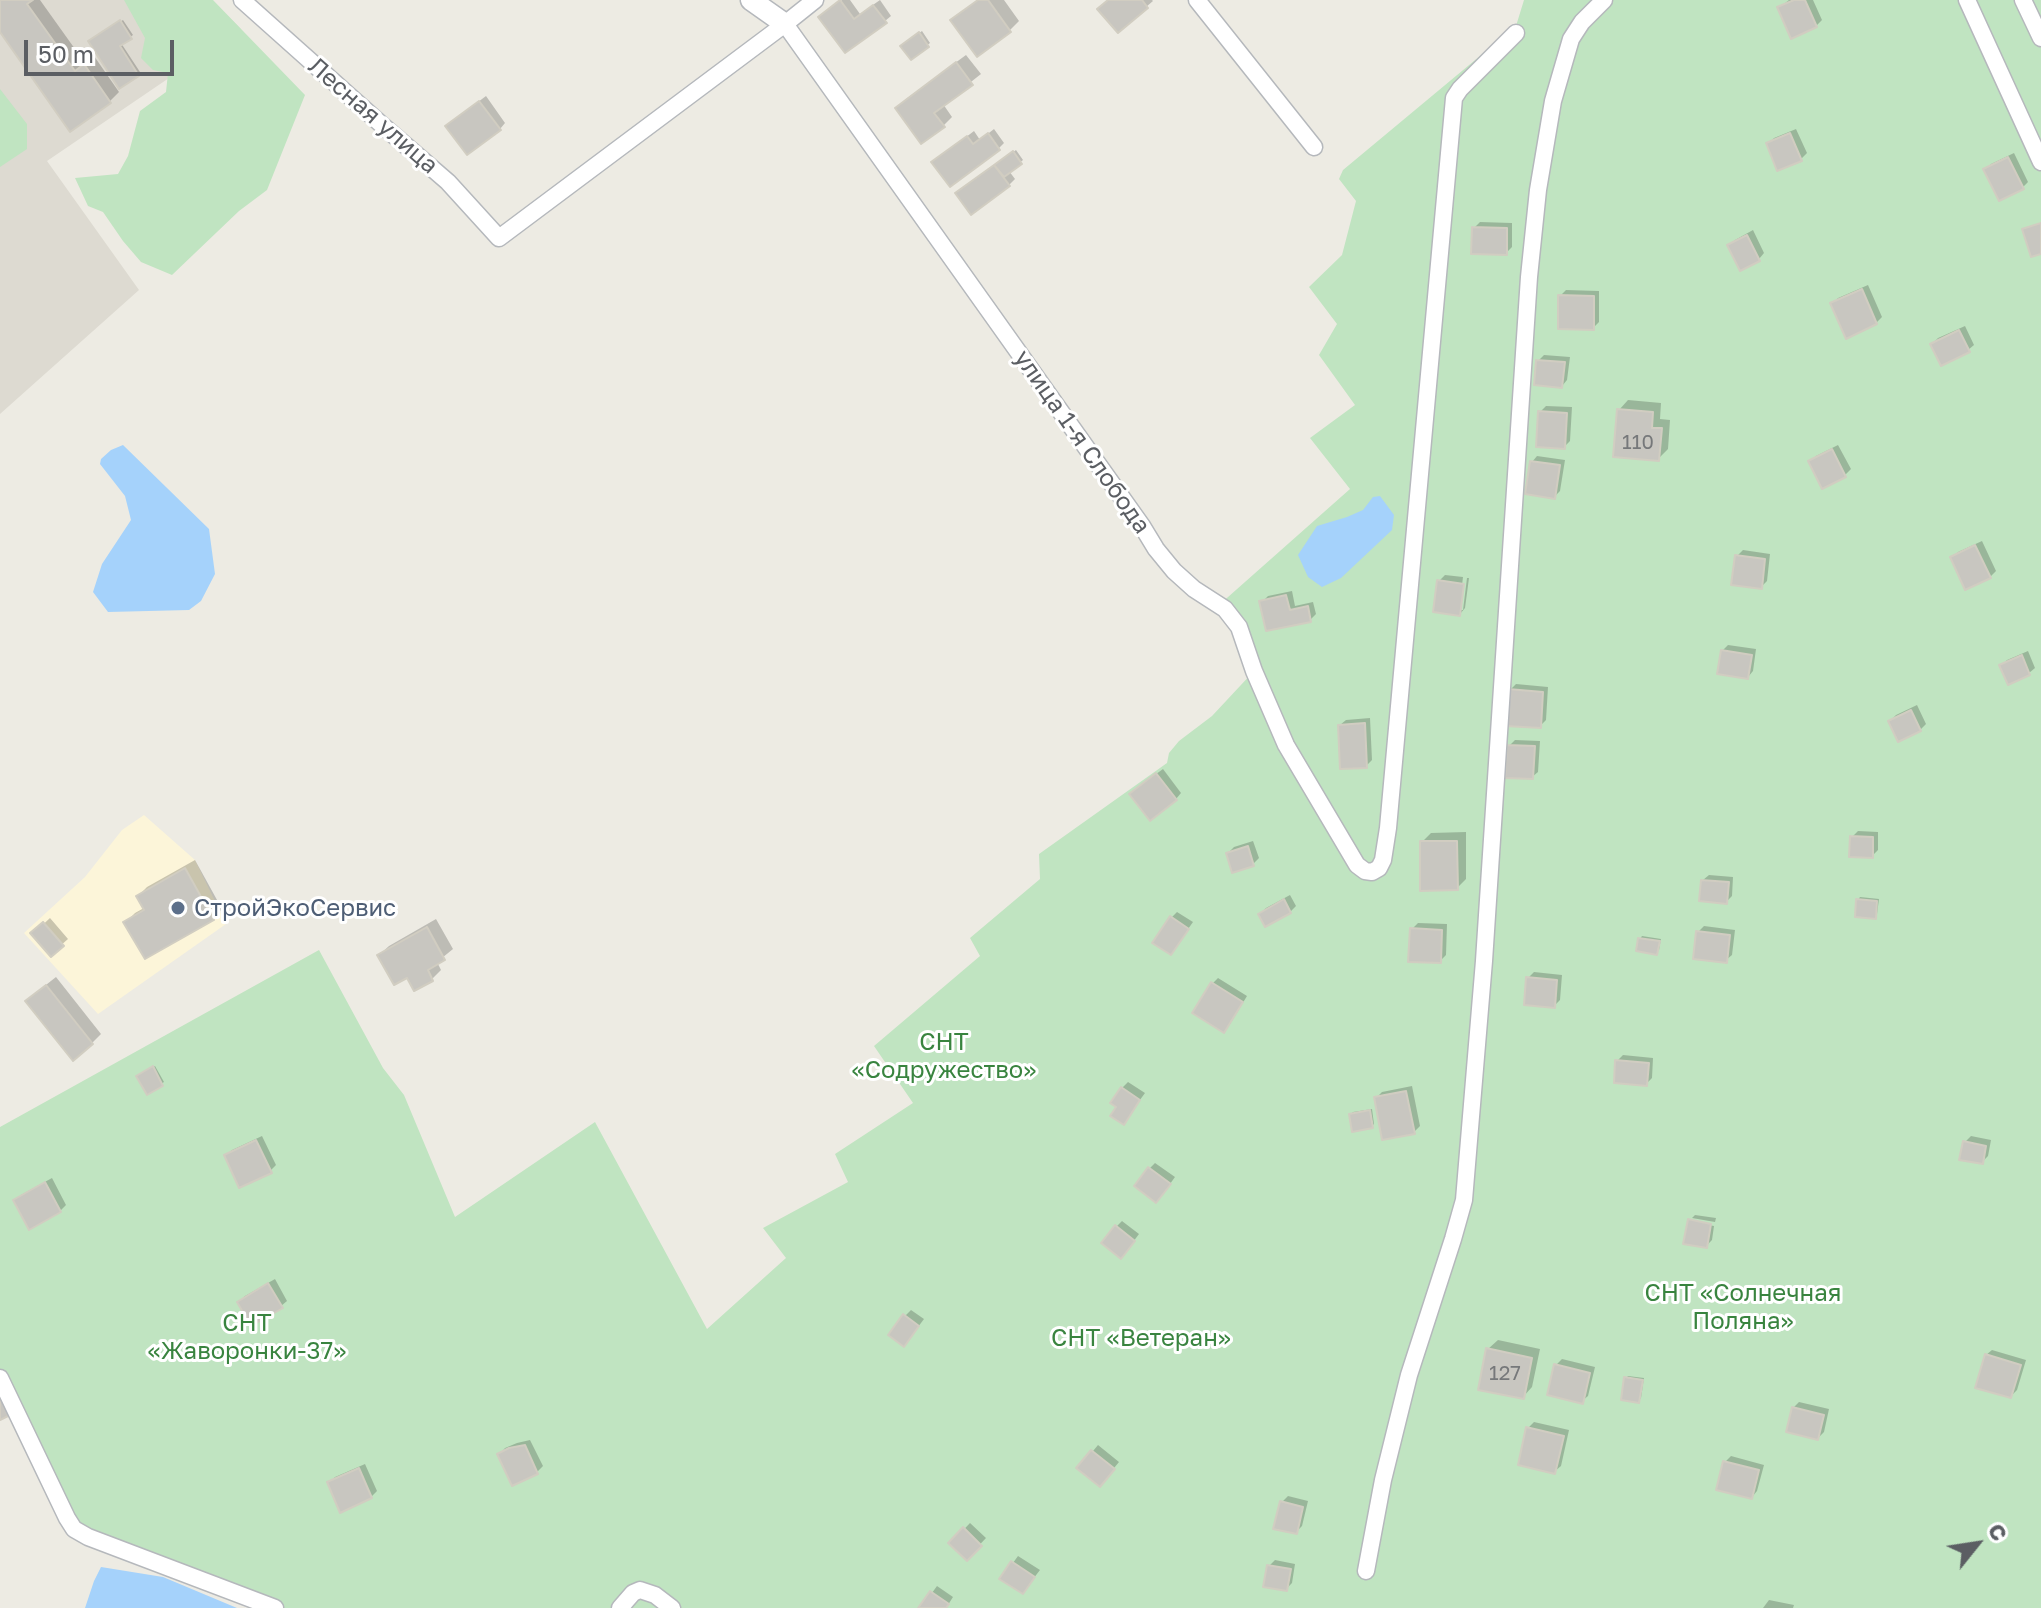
<!DOCTYPE html>
<meta charset="utf-8">
<style>
body{margin:0}
#map{position:relative;width:2041px;height:1608px;overflow:hidden;background:#edebe3;font-family:"Golos Text",sans-serif}
canvas{display:block}
.north{position:absolute;left:1937px;top:1504px;width:80px;height:80px;-webkit-text-stroke:6px #fff;paint-order:stroke;rotate:60deg;font-size:22px;font-weight:700;line-height:32px;text-align:center;color:#5b5e63}
.north::after{content:'';display:block;margin:auto;width:28px;height:36px;background:#5b5e63;clip-path:polygon(50% 0,100% 100%,50% 72%,0 100%)}
.scale{position:absolute;left:24px;top:40px;width:150px;height:36px;box-sizing:border-box;border:4px solid #5b5e63;border-top:0;padding-left:10px;font-size:24px;line-height:28px;white-space:nowrap;color:#5b5e63;-webkit-text-stroke:6px #fff;paint-order:stroke}
</style>
<div id="map">
<canvas width="2041" height="1608"></canvas>
<div class="north">С</div>
<div class="scale">50 m</div>
</div>
<script>
const context = document.querySelector('canvas').getContext('2d');
context.lineJoin = 'round';
function fillPath(path, color) { context.fillStyle = color; context.fill(path, 'evenodd'); }
const toPath = rows => new Path2D(rows.map(r => 'M' + r).join(''));
function stroke(path, color, width, dash) { context.strokeStyle = color; context.lineWidth = width; context.lineCap = dash ? 'butt' : 'round'; context.setLineDash(dash || []); context.stroke(path); }
function drawText(font, color, halo, rows, align = 'center') {
  context.font = font + ' "Golos Text",sans-serif'; context.lineWidth = 6; context.setLineDash([]); context.textBaseline = 'middle'; context.strokeStyle = halo; context.fillStyle = color; for (const [text, x, y, turn = 0] of rows) {
    context.save(); context.translate(x, y); context.rotate((+turn || 0) * Math.PI / 180); context.textAlign = isNaN(turn) ? turn : align; if (halo) context.strokeText(text, 0, 0); context.fillText(text, 0, 0); context.restore();
  }
}
fillPath(toPath([
 [144,815,195,860,226,924,98,1014,24,933,85,877,122,830]
]), '#fcf5d9');
fillPath(toPath([
 [0,0,212,0,241,29,47,161,139,290,0,414]
]), '#dddad1');
fillPath(toPath([
 [124,0,213,0,305,95,267,190,239,211,172,275,141,262,123,241,103,212,88,206,75,178,118,174,128,156,140,111,166,92,168,73,153,70,141,58,145,38],
 [1524,0,2041,0,2041,1608,275,1608,74,1529,0,1377,0,1127,319,950,383,1068,404,1095,455,1217,595,1122,707,1329,786,1258,763,1228,848,1182,835,1154,913,1103,874,1046,980,956,970,938,1040,879,1039,854,1167,763,1169,753,1179,741,1212,716,1254,671,1219,605,1350,489,1310,438,1355,405,1319,355,1337,324,1309,287,1342,255,1356,201,1339,179,1343,170,1516,26],
 [0,89,27,124,27,149,0,167]
]), '#c0e4c1');
fillPath(toPath([
 [123,445,209,529,215,574,201,601,189,610,108,612,93,592,102,564,131,520,125,496,100,464,101,459,111,450],
 [1380,496,1394,515,1392,530,1341,578,1322,587,1308,577,1298,555,1317,526,1347,517,1363,510,1373,497],
 [101,1567,163,1577,237,1608,85,1608,94,1581]
]), '#a5d2fb');
fillPath(toPath([
 [0,0,40,0,85,63,94,56,119,92,110,101,70,129,0,29],
 [842,0,850,0,860,14,880,0,891,16,885,21,821,17],
 [977,0,1004,0,1019,21,1010,30,978,54,953,20],
 [1110,0,1152,0,1153,1,1118,31],
 [1789,0,1813,0,1822,20,1816,26,1779,8],
 [123,20,133,35,121,43,140,72,137,75,93,39],
 [922,31,930,43,911,57,905,43],
 [966,55,981,74,943,104,952,117,943,126,897,108,906,99],
 [486,96,505,123,500,129,454,120],
 [994,129,1004,143,999,148,940,157,974,131,980,140],
 [1796,129,1807,153,1801,159,1768,144,1774,138],
 [1016,150,1023,160,1009,171,1015,179,1009,185,964,188],
 [2014,153,2028,182,2022,188,1985,170,1991,164],
 [1480,222,1512,223,1512,247,1506,253,1474,228],
 [1753,230,1764,253,1759,259,1729,245,1735,240],
 [1868,285,1882,317,1876,323,1833,303,1838,298],
 [1566,290,1599,291,1599,322,1593,328,1560,296],
 [1965,326,1974,345,1968,350,1932,344,1938,338],
 [1544,355,1570,357,1567,380,1562,386,1538,361],
 [1628,400,1661,403,1660,419,1670,420,1668,449,1658,459,1619,410],
 [1546,406,1572,407,1570,441,1564,447,1540,412],
 [1838,445,1851,469,1845,475,1811,462,1816,456],
 [1537,456,1565,460,1560,491,1554,497,1532,462],
 [1982,541,1996,571,1990,577,1953,558,1958,552],
 [1743,550,1770,554,1767,581,1761,587,1737,556],
 [1445,575,1463,577,1459,610,1463,610,1467,578,1469,578,1465,608,1460,614,1439,581],
 [1292,591,1295,606,1313,602,1316,614,1310,620,1262,602,1268,596],
 [1728,645,1756,649,1753,671,1748,677,1722,651],
 [2028,651,2035,668,2029,673,2001,666,2007,660],
 [1516,684,1548,687,1546,720,1540,726,1510,690],
 [1917,705,1926,724,1920,730,1890,721,1896,715],
 [1370,718,1372,760,1366,766,1340,725,1346,720],
 [1515,740,1540,741,1538,772,1532,777,1509,746],
 [1163,769,1181,793,1176,799,1137,788],
 [1858,831,1878,832,1878,850,1872,856,1852,837],
 [1466,832,1466,879,1457,888,1422,842,1431,833],
 [1253,841,1259,858,1253,864,1228,853,1234,847],
 [195,860,222,909,213,918,145,956,126,922,135,913,144,908,138,896,147,887],
 [1709,875,1733,877,1732,896,1726,902,1703,880],
 [1290,895,1296,906,1290,912,1260,914,1266,908],
 [1860,897,1879,899,1877,914,1875,917,1858,900],
 [1177,912,1193,922,1171,953,1171,918],
 [50,918,68,939,51,954,33,934],
 [436,919,453,949,437,962,441,970,432,979,415,989,408,975,379,955,389,946],
 [1418,923,1447,924,1446,955,1440,961,1412,929],
 [1704,926,1735,930,1732,955,1726,960,1698,932],
 [1642,936,1661,939,1659,950,1657,952,1640,939],
 [1534,972,1562,975,1560,1000,1554,1006,1528,978],
 [56,977,101,1034,92,1043,37,992],
 [1218,978,1247,996,1230,1024,1224,1030,1212,984],
 [1623,1055,1653,1058,1652,1078,1646,1084,1617,1061],
 [155,1066,164,1082,147,1092,141,1074],
 [1128,1082,1145,1093,1123,1123,1119,1106,1122,1088],
 [1412,1086,1420,1126,1414,1132,1376,1098,1382,1092],
 [1372,1109,1374,1124,1372,1126,1351,1114,1353,1112],
 [262,1136,276,1165,270,1171,226,1156,232,1150],
 [1971,1136,1991,1140,1988,1156,1982,1162,1965,1142],
 [1155,1163,1175,1177,1162,1195,1150,1168],
 [52,1178,66,1205,60,1211,15,1201,21,1195],
 [1695,1215,1716,1218,1715,1222,1692,1218],
 [1691,1219,1691,1222,1714,1226,1712,1240,1706,1246,1690,1220],
 [1122,1221,1139,1234,1127,1250,1117,1226],
 [275,1279,287,1301,281,1306,239,1302,245,1296],
 [911,1310,924,1319,909,1339,905,1316],
 [1498,1340,1540,1349,1532,1387,1523,1397,1488,1349],
 [1992,1350,2026,1360,2017,1390,2011,1396,1986,1355],
 [1562,1359,1595,1367,1588,1396,1582,1401,1556,1365],
 [1628,1376,1644,1378,1641,1398,1639,1400,1626,1378],
 [1799,1402,1829,1409,1824,1432,1818,1438,1793,1408],
 [1534,1422,1569,1430,1561,1466,1555,1471,1528,1428],
 [530,1440,543,1466,537,1472,500,1454,505,1448,517,1443],
 [1098,1445,1119,1462,1105,1479,1079,1468],
 [1731,1456,1764,1465,1757,1491,1752,1497,1725,1462],
 [365,1464,377,1491,371,1497,329,1483,335,1477],
 [1288,1496,1308,1501,1302,1526,1296,1532,1282,1502],
 [970,1523,986,1538,967,1558,951,1543],
 [1018,1556,1040,1570,1023,1592,1002,1578],
 [1275,1560,1295,1564,1292,1583,1286,1589,1269,1566],
 [937,1586,953,1597,946,1608,921,1608],
 [1769,1600,1794,1605,1793,1608,1763,1608]
]), '#0003');
const building = toPath([
 [0,0,33,0,27,4,75,71,84,64,111,103,70,132,0,32,0,0],
 [840,0,854,19,873,5,887,23,845,53,818,17,840,0],
 [978,0,988,0,1011,32,977,57,950,20,978,0],
 [1108,0,1142,0,1148,8,1118,33,1097,9,1108,0],
 [1794,0,1805,0,1817,27,1791,39,1777,7,1794,0],
 [120,20,132,39,120,46,139,76,119,89,88,41,120,20],
 [919,32,929,47,911,60,900,46,919,32],
 [956,62,973,85,934,113,945,127,921,144,895,108,956,62],
 [479,101,501,130,467,155,445,126,479,101],
 [988,133,1000,150,950,187,931,162,967,136,973,144,988,133],
 [1790,133,1802,161,1777,171,1766,143,1790,133],
 [1013,151,1022,164,1004,177,994,165,1013,151],
 [2008,157,2024,189,1999,201,1983,169,2008,157],
 [994,165,1010,186,971,215,955,193,994,165],
 [2041,223,2041,254,2031,257,2022,229,2041,223],
 [1472,227,1507,228,1507,255,1471,254,1472,227],
 [1747,235,1760,261,1740,271,1727,245,1747,235],
 [1862,289,1877,324,1846,339,1830,303,1862,289],
 [1558,295,1594,296,1594,330,1558,329,1558,295],
 [1959,330,1970,352,1941,366,1930,344,1959,330],
 [1536,360,1565,362,1562,388,1534,385,1536,360],
 [1617,409,1653,412,1652,428,1662,428,1659,461,1613,457,1617,409],
 [1538,411,1567,413,1565,449,1536,447,1538,411],
 [1832,449,1846,477,1822,489,1808,461,1832,449],
 [1530,461,1560,465,1555,499,1525,494,1530,461],
 [1975,545,1991,578,1965,590,1950,557,1975,545],
 [1735,555,1765,559,1762,589,1731,585,1735,555],
 [1437,580,1464,584,1460,616,1433,612,1437,580],
 [1286,595,1290,610,1308,606,1311,622,1266,631,1259,601,1286,595],
 [1721,650,1752,655,1748,679,1717,674,1721,650],
 [2022,655,2030,675,2008,685,1999,665,2022,655],
 [1508,689,1543,692,1541,728,1505,726,1508,689],
 [1911,710,1921,731,1898,742,1888,721,1911,710],
 [1365,723,1367,768,1340,769,1338,725,1365,723],
 [1507,745,1535,746,1533,779,1505,778,1507,745],
 [1156,773,1177,800,1150,821,1129,794,1156,773],
 [1850,836,1873,837,1873,858,1849,857,1850,836],
 [1420,841,1457,841,1458,890,1420,891,1420,841],
 [1248,846,1254,866,1232,873,1226,853,1248,846],
 [185,868,214,920,145,959,123,922,144,910,136,896,185,868],
 [1701,880,1729,882,1727,904,1699,901,1701,880],
 [1284,899,1291,913,1265,927,1258,914,1284,899],
 [1856,899,1877,901,1876,919,1855,917,1856,899],
 [1170,916,1189,929,1171,955,1152,943,1170,916],
 [43,922,64,946,51,957,30,933,43,922],
 [427,927,445,960,428,970,433,981,414,991,407,978,394,985,377,955,427,927],
 [1410,928,1442,930,1441,963,1408,962,1410,928],
 [1696,931,1730,935,1727,963,1693,959,1696,931],
 [1638,938,1660,941,1657,955,1636,951,1638,938],
 [1526,977,1557,980,1555,1008,1524,1005,1526,977],
 [1211,982,1243,1002,1224,1033,1192,1013,1211,982],
 [46,985,93,1044,73,1061,25,1001,46,985],
 [1615,1060,1649,1063,1647,1086,1614,1083,1615,1060],
 [153,1066,163,1086,147,1095,136,1076,153,1066],
 [1121,1087,1140,1100,1124,1125,1110,1116,1116,1107,1110,1103,1121,1087],
 [1406,1091,1415,1134,1382,1140,1374,1097,1406,1091],
 [1370,1110,1373,1128,1352,1132,1349,1114,1370,1110],
 [256,1140,272,1173,239,1188,224,1155,256,1140],
 [1963,1141,1986,1146,1983,1164,1959,1160,1963,1141],
 [1148,1167,1171,1184,1156,1203,1134,1186,1148,1167],
 [45,1182,61,1212,29,1230,13,1200,45,1182],
 [1688,1219,1711,1224,1707,1248,1683,1244,1688,1219],
 [1115,1225,1135,1241,1121,1259,1101,1243,1115,1225],
 [268,1283,283,1308,251,1326,237,1302,268,1283],
 [903,1314,919,1326,904,1347,888,1335,903,1314],
 [1486,1348,1532,1358,1524,1399,1478,1390,1486,1348],
 [1985,1354,2021,1365,2011,1398,1975,1388,1985,1354],
 [1554,1364,1590,1373,1583,1404,1547,1395,1554,1364],
 [1624,1377,1643,1380,1639,1403,1621,1400,1624,1377],
 [0,1397,10,1415,0,1420,0,1397],
 [1792,1407,1824,1415,1818,1440,1786,1432,1792,1407],
 [1526,1427,1564,1436,1555,1474,1518,1465,1526,1427],
 [525,1445,538,1474,512,1486,497,1454,509,1448,525,1445],
 [1091,1450,1115,1469,1100,1487,1076,1468,1091,1450],
 [1723,1461,1759,1470,1752,1499,1716,1490,1723,1461],
 [359,1468,372,1498,340,1513,327,1482,359,1468],
 [1280,1501,1303,1507,1297,1534,1273,1529,1280,1501],
 [963,1527,982,1546,967,1561,948,1543,963,1527],
 [1011,1561,1035,1577,1023,1594,999,1579,1011,1561],
 [1267,1565,1291,1569,1287,1591,1263,1587,1267,1565],
 [930,1591,949,1604,946,1608,918,1608,930,1591]
]);
fillPath(building, '#c8c6c0');
stroke(building, '#d1cdc1', 2);
const minor = toPath([
 [242,0,382,125,448,182,499,238,785,24,815,0],
 [1197,0,1314,147],
 [1967,0,2041,162],
 [2023,0,2041,38],
 [785,24,1142,526,1156,549,1174,571,1194,589,1225,609,1239,627,1254,671,1286,745,1357,865,1365,871,1372,872,1379,868,1383,860,1388,828,1454,98,1460,89,1516,33],
 [0,1378,67,1518,74,1529,88,1537,275,1608],
 [1366,1571,1383,1480,1409,1375,1453,1239,1464,1200,1484,961,1529,277,1538,190,1553,101,1571,39,1582,22,1604,0],
 [620,1608,633,1593,640,1590,655,1595,672,1608]
]);
const tertiary = toPath([
 [751,0,785,24]
]);
stroke(minor, '#b5b8bc', 19);
stroke(tertiary, '#b5b8bc', 23);
stroke(minor, '#fff', 16);
stroke(tertiary, '#fff', 20);
for (const [x, y, r, color] of [
 [178,908,8,"#5c6f8a"]
]) { const dot = new Path2D(); dot.arc(x, y, r, 0, 2 * Math.PI); context.fillStyle = color; context.fill(dot); stroke(dot, '#fff', 3); }
drawText('20px', '#76787a', null, [
 ["110",1638,443],
 ["127",1505,1374]
]);
drawText('24px', '#5b5e63', '#fff', [
 ["Лесная улица",373,116,41],
 ["улица 1-я Слобода",1082,442,55]
]);
drawText('24px', '#4e5e75', '#fff', [
 ["СтройЭкоСервис",194,908]
], 'left');
drawText('24px', '#39843f', '#fff', [
 ["СНТ",944,1042],
 ["«Содружество»",944,1070],
 ["СНТ «Солнечная",1743,1293],
 ["Поляна»",1743,1321],
 ["СНТ",247,1323],
 ["«Жаворонки-37»",247,1351],
 ["СНТ «Ветеран»",1141,1338]
]);
</script>
